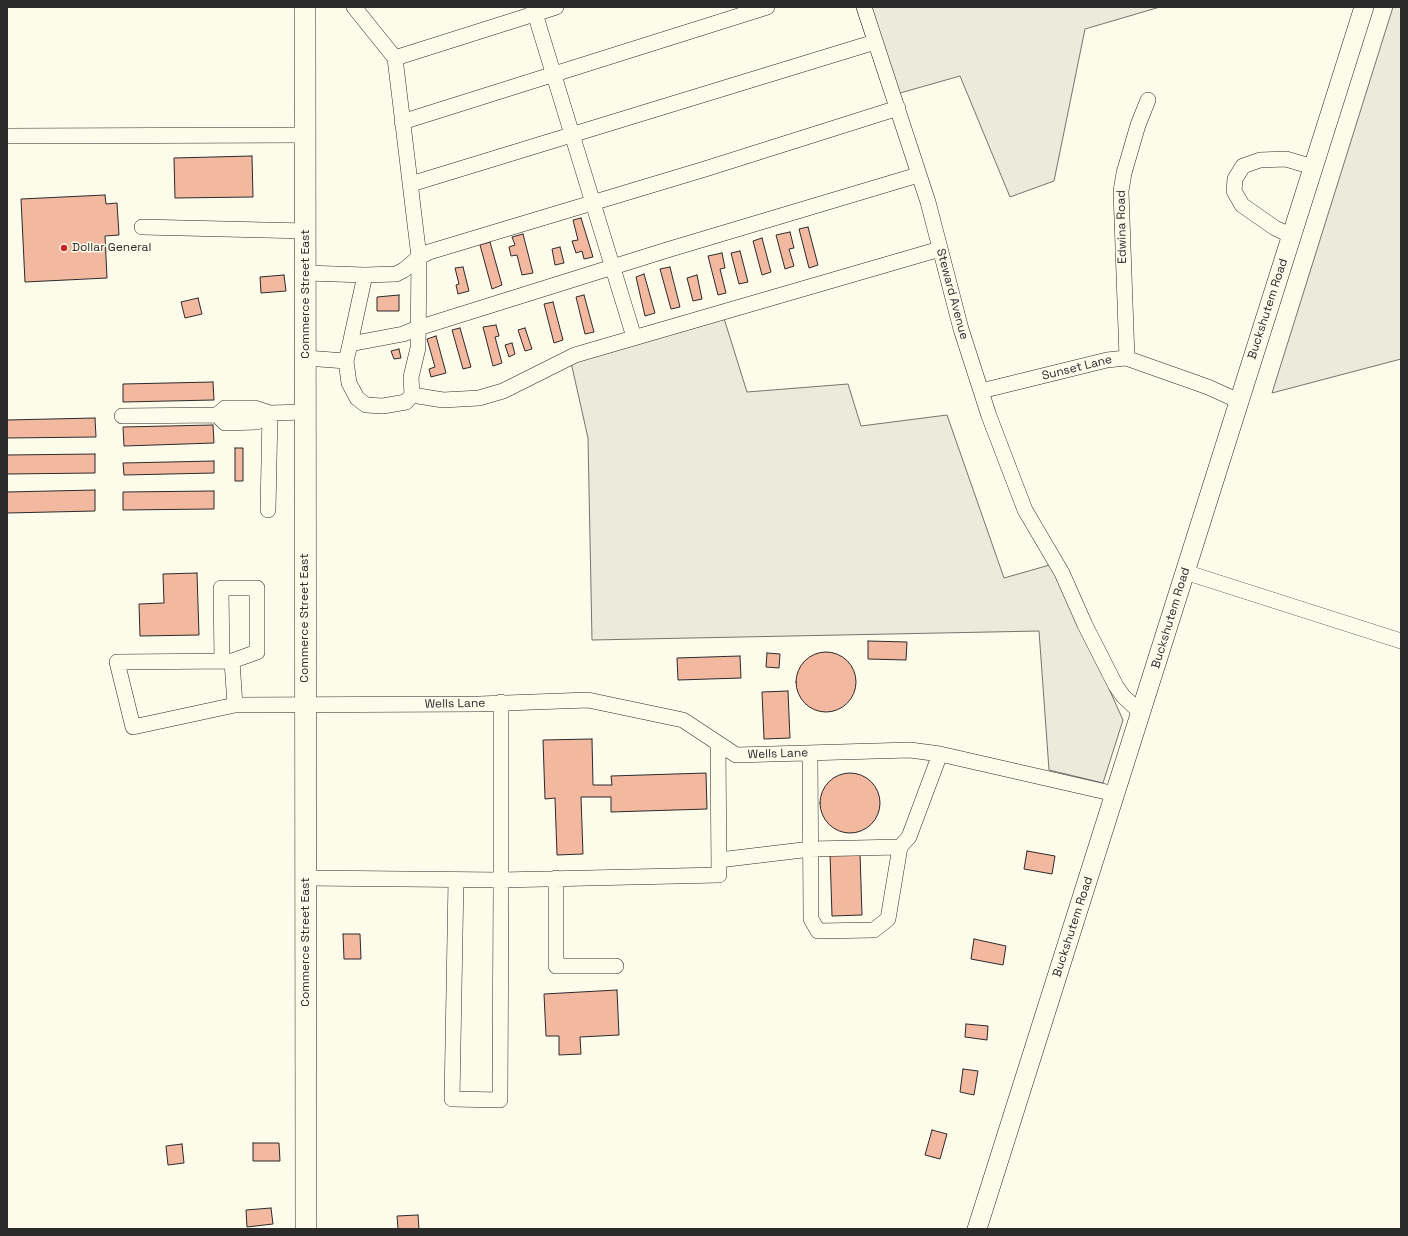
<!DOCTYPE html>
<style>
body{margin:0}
#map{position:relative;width:1408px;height:1236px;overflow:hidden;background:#fdfbea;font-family:"Space Grotesk",sans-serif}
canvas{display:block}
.frame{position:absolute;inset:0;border:8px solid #2b2b2b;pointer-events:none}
</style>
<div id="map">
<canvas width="1408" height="1236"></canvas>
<div class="frame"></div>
</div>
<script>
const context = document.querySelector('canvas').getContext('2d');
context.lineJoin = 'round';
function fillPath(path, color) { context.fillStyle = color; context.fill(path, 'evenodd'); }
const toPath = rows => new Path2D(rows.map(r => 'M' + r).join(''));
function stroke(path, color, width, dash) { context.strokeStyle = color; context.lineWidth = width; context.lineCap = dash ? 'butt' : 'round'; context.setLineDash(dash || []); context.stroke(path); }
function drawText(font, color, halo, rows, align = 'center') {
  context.font = font + ' "Space Grotesk",sans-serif'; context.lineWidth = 3; context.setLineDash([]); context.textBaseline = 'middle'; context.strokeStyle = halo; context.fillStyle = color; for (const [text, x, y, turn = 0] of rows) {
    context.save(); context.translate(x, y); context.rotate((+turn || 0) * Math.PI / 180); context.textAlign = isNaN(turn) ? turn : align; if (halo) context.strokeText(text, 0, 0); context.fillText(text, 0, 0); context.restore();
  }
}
const green = toPath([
 [856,7,1160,7,1085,29,1054,181,1010,197,960,76,886,97,856,7],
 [1393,7,1401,7,1401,359,1272,393,1393,7],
 [722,312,747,392,848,384,861,426,947,415,1004,578,1053,564,1123,720,1103,783,1049,770,1039,631,592,640,588,438,570,358,722,312]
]);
fillPath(green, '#ecebdb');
stroke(green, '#74746e', 1);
const building = toPath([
 [252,156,253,197,175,198,174,158,252,156],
 [105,195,106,204,117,203,119,235,105,236,107,278,25,282,21,199,105,195],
 [581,218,593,257,584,259,582,251,576,253,572,241,578,240,573,220,581,218],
 [808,227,818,265,809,268,799,229,808,227],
 [790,232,794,248,789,249,794,266,785,269,776,235,790,232],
 [523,234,533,273,522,275,517,255,511,256,509,247,515,245,512,237,523,234],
 [762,238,771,272,762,275,753,241,762,238],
 [490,242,502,285,492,289,480,245,490,242],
 [560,247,564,263,555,265,552,249,560,247],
 [740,251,748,282,739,284,731,253,740,251],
 [722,253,725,268,720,269,726,293,718,295,708,256,722,253],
 [463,267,469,291,458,294,456,285,459,284,455,268,463,267],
 [670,267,680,307,671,309,660,269,670,267],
 [644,274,655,313,645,316,636,277,644,274],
 [284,275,286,291,261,293,260,277,284,275],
 [697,275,702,299,693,301,687,278,697,275],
 [399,295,399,311,377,311,377,297,399,295],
 [584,295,594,332,585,334,576,297,584,295],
 [198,298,202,314,185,318,181,302,198,298],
 [553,302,563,340,554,343,544,304,553,302],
 [496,325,499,336,495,337,502,363,493,366,483,327,496,325],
 [460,328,471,367,463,369,452,330,460,328],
 [525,328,532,349,525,351,518,330,525,328],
 [436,336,446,373,431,377,429,369,435,367,427,339,436,336],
 [512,343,515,354,509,357,505,345,512,343],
 [399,349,401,358,394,359,391,351,399,349],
 [213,382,214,400,123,402,123,384,213,382],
 [95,418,96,437,7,438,7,420,95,418],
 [213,425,214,443,124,446,123,427,213,425],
 [235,448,243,448,243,481,235,481,235,448],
 [95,454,95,473,7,474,7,455,95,454],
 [214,461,214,473,124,475,123,463,214,461],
 [95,490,95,511,7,513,7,492,95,490],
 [214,491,214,509,123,510,123,492,214,491],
 [197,573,199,635,140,636,139,604,164,603,163,574,197,573],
 [868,641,907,642,906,660,868,659,868,641],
 '796 682a30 30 0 1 1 60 0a30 30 0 1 1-60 0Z',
 [767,653,780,654,779,668,766,667,767,653],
 [740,656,741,678,678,680,677,658,740,656],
 [788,691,790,738,764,739,762,692,788,691],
 [592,739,593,785,612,785,611,776,706,773,707,809,611,812,611,797,581,797,583,854,557,855,555,798,545,799,543,740,592,739],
 '820 803a30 30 0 1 1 60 0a30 30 0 1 1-60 0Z',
 [1027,851,1055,856,1052,874,1024,869,1027,851],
 [860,853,862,915,832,916,830,854,860,853],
 [343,934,360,934,361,959,344,959,343,934],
 [974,939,1006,946,1003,965,971,959,974,939],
 [617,990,619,1035,580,1037,581,1054,559,1055,559,1036,546,1036,544,994,617,990],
 [966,1024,988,1026,987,1040,965,1037,966,1024],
 [963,1069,978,1071,974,1095,960,1092,963,1069],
 [932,1130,947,1134,940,1159,925,1155,932,1130],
 [253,1143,279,1143,280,1161,253,1161,253,1143],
 [182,1144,184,1163,168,1165,166,1146,182,1144],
 [271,1208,273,1224,247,1227,246,1210,271,1208],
 [418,1215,419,1229,398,1229,397,1216,418,1215]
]);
fillPath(building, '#f2b8a0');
stroke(building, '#2b2b2b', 1);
const minor = toPath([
 [533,7,634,337],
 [864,7,928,202,961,329,989,416,1025,510,1062,573,1085,625,1116,686,1123,696,1141,713],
 [395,58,556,7],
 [402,122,767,7],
 [7,136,306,135],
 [411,184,875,42],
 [142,227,306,231],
 [1292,236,1275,228,1242,205,1234,191,1235,179,1243,166,1260,160,1286,159,1313,167],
 [306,273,365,275,396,274,404,270,419,257,429,252,705,169,898,108],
 [350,344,365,275],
 [306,358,346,361,349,383,357,398,366,405,383,406,406,402,412,395,411,377,418,348,419,257,395,58,354,7],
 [1127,358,1121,191,1124,173,1138,125,1148,100],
 [346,361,350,344,403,334,418,328,667,250,918,175],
 [981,391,1107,360,1126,358,1208,387,1239,401],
 [412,395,443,400,479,398,503,391,575,355,940,249],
 [225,408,255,408,270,413,257,422,225,423,217,415,225,408],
 [122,416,217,415],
 [268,510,270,413,305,412],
 [1185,572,1401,641],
 [222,661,221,588,257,588,257,652,232,661,117,662,133,727,235,705,479,704,588,700,683,720,736,755,910,750,940,754,1115,794],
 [232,661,235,705],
 [810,753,811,919,818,931,874,930,888,919,900,847],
 [719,860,811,849,900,847,909,837,940,754],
 [306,878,501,880,501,702],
 [556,878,556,966,616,966],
 [456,880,452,1099,500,1100,501,880,719,875,718,743]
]);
const major = toPath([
 [977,1229,1364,7]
]);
const highway = toPath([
 [305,7,306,1229]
]);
stroke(minor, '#2b2b2b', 16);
stroke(major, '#2b2b2b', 20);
stroke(highway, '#2b2b2b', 22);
stroke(minor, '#fdfbea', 15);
stroke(major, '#fdfbea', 19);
stroke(highway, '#fdfbea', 21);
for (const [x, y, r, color] of [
 [64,248,4,"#c62828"]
]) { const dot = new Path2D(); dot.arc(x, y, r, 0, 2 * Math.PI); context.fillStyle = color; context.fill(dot); stroke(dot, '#fdfbea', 1.5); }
drawText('12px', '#2b2b2b', '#fdfbea', [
 ["Edwina Road",1122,227,-91],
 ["Commerce Street East",306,294,-90],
 ["Steward Avenue",952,294,75],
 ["Buckshutem Road",1268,309,-72],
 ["Sunset Lane",1077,368,-14],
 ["Commerce Street East",305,618,-90],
 ["Buckshutem Road",1171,618,-73],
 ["Wells Lane",455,704,-1],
 ["Wells Lane",778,754,-2],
 ["Buckshutem Road",1073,927,-72],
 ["Commerce Street East",306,942,-90]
]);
drawText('12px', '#2b2b2b', '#fdfbea', [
 ["Dollar General",72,248]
], 'left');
</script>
